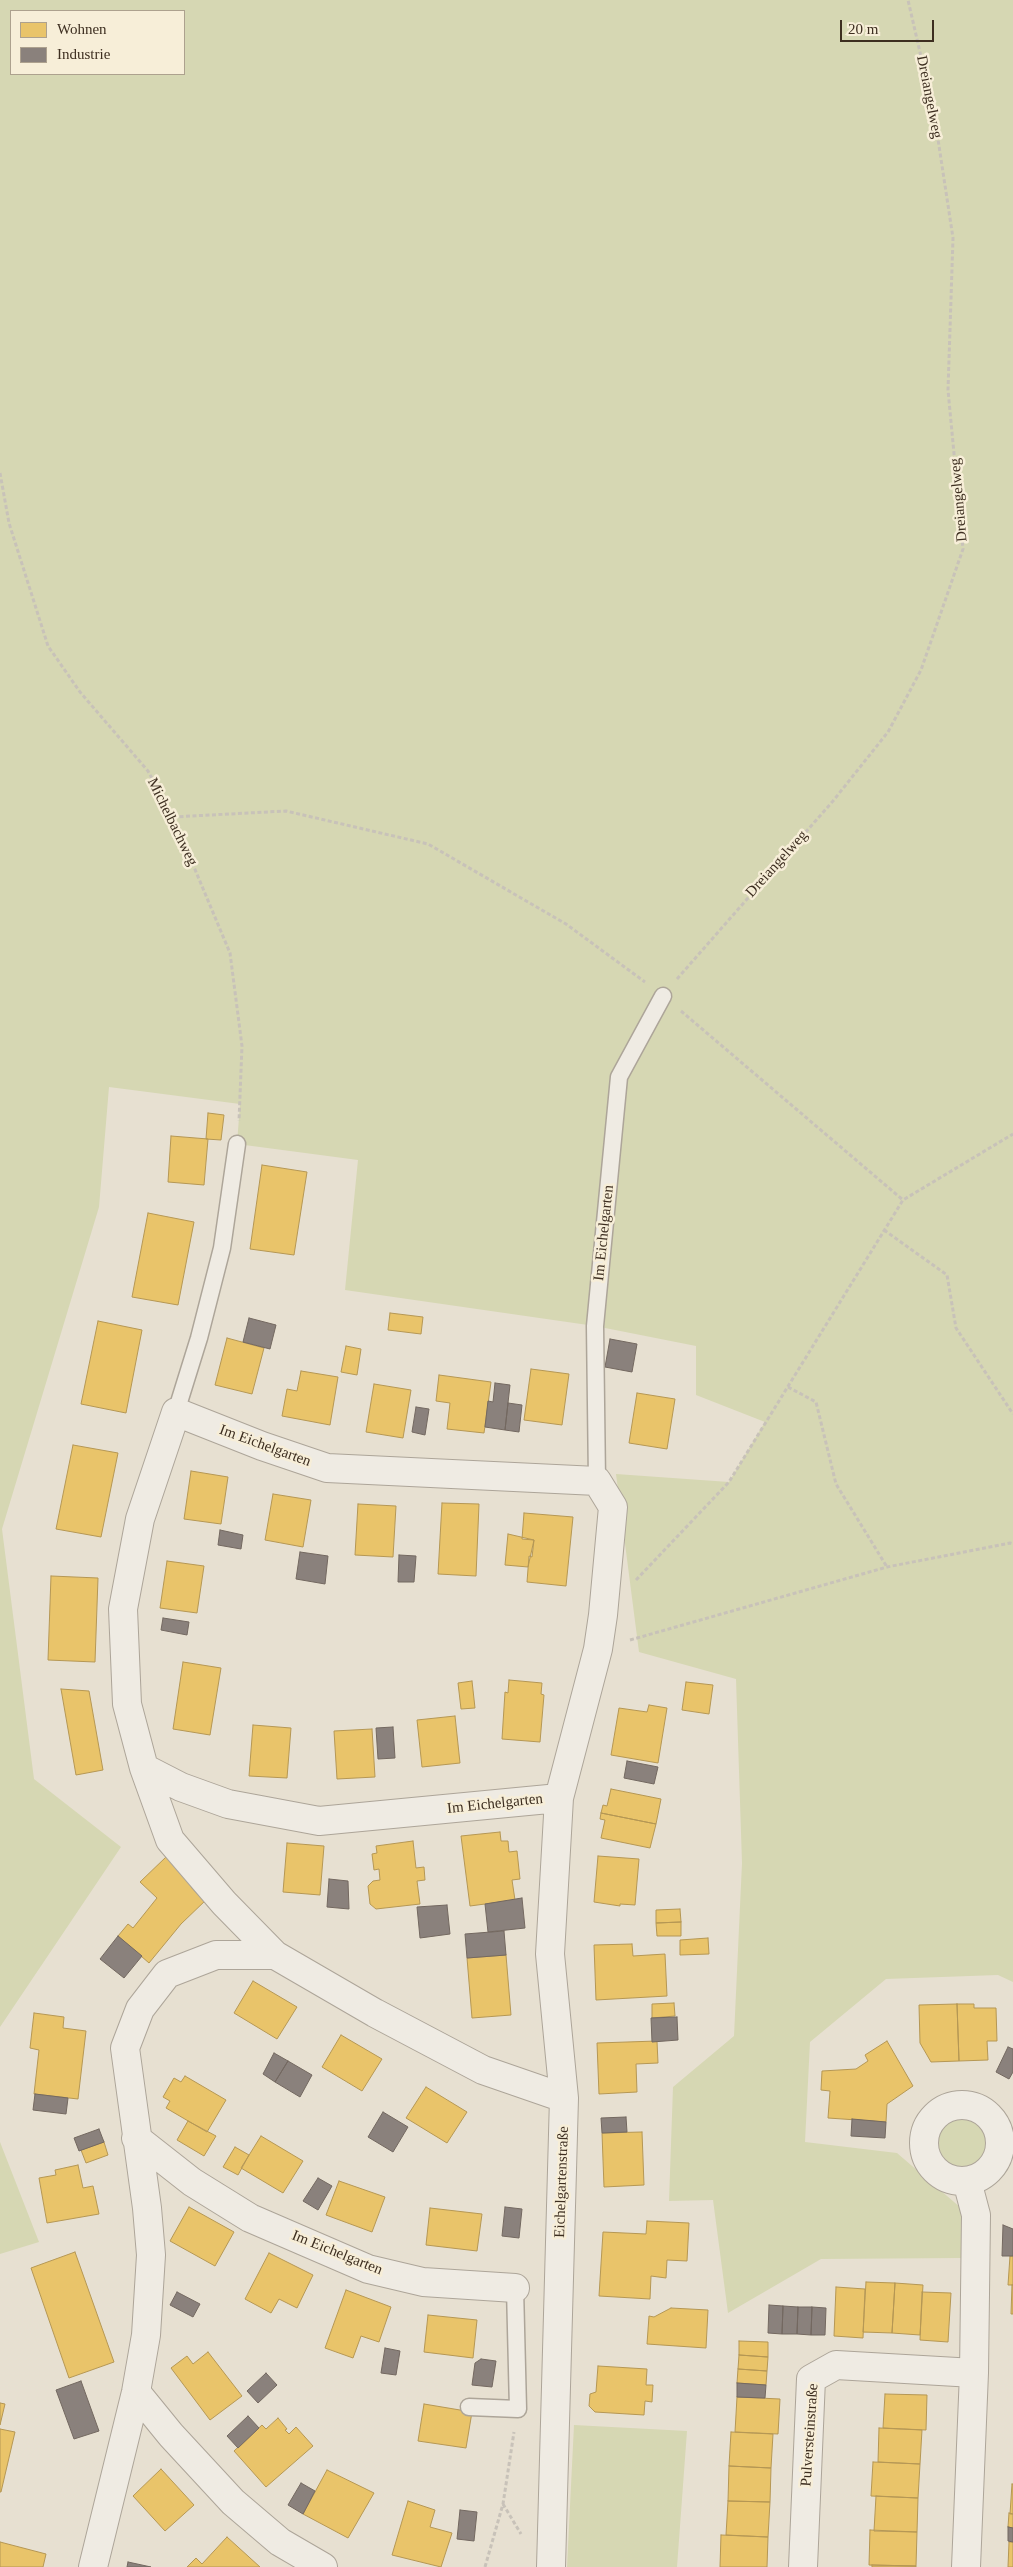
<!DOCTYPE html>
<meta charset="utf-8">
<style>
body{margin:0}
#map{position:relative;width:1013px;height:2567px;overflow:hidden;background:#e7e0d1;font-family:Georgia,serif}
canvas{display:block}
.legend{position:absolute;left:10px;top:10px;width:175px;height:65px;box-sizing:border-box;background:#f7eed8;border:1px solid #ada18e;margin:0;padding:6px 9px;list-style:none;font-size:15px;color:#3d2e20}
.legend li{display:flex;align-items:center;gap:10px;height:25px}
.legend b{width:25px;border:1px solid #ada18e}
.scale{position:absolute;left:840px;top:20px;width:94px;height:22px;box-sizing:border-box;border:2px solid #3d2e20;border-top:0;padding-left:6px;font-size:15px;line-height:18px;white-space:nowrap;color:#3d2e20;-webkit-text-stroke:4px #f7eed8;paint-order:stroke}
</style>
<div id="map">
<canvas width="1013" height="2567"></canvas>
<ul class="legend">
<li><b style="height:14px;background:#e9c46a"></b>Wohnen</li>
<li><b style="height:14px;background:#8a817c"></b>Industrie</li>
</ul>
<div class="scale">20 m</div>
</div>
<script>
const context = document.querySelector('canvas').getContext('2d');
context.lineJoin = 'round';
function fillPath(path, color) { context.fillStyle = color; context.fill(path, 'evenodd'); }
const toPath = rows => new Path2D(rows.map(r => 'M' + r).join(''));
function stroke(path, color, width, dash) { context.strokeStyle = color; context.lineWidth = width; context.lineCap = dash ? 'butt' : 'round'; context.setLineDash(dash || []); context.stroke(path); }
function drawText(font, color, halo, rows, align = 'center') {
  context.font = font + ' Georgia,serif'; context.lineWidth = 5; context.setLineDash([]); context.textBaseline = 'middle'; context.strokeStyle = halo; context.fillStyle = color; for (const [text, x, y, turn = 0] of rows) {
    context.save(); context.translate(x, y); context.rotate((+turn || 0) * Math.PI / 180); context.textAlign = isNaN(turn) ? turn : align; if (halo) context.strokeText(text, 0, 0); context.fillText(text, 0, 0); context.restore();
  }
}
fillPath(toPath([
 [0,0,1013,0,1013,1982,998,1975,886,1979,810,2042,805,2142,897,2153,961,2208,961,2258,821,2259,728,2313,713,2200,669,2201,673,2087,734,2036,742,1863,736,1679,639,1652,616,1474,729,1482,765,1422,696,1395,696,1346,595,1326,345,1290,358,1160,237,1144,240,1104,109,1087,99,1207,2,1529,34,1779,121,1847,0,2027],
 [11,11,184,11,184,74,11,74],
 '924 2143a38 38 0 1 1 76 0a38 38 0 1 1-76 0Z',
 [0,2142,39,2242,0,2254],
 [574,2425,687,2431,677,2567,567,2567]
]), '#d6d7b3');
const homes = toPath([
 [208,1113,224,1115,221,1140,206,1139,208,1113],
 [171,1136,208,1139,204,1185,168,1182,171,1136],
 [262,1165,307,1172,294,1255,250,1249,262,1165],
 [148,1213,194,1222,178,1305,132,1297,148,1213],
 [390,1313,423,1317,421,1334,388,1330,390,1313],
 [98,1321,142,1330,126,1413,81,1404,98,1321],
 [227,1338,264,1348,252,1394,215,1385,227,1338],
 [346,1346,361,1349,357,1375,341,1372,346,1346],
 [531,1369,569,1374,562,1425,524,1420,531,1369],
 [301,1371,338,1377,330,1425,282,1416,287,1389,297,1391,301,1371],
 [439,1375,491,1382,484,1433,447,1429,450,1403,436,1401,439,1375],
 [374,1384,411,1390,403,1438,366,1432,374,1384],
 [637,1393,675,1399,667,1449,629,1443,637,1393],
 [73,1445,118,1453,101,1537,56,1529,73,1445],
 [191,1471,228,1477,221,1524,184,1519,191,1471],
 [273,1494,311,1500,303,1547,265,1540,273,1494],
 [442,1503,479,1504,476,1576,438,1574,442,1503],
 [358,1504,396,1506,393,1557,355,1555,358,1504],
 [524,1513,573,1517,566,1586,527,1582,529,1556,532,1557,534,1540,522,1539,524,1513],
 [508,1534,534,1540,528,1567,505,1565,508,1534],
 [167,1561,204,1566,197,1613,160,1608,167,1561],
 [51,1576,98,1578,95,1662,48,1660,51,1576],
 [183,1662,221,1668,210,1735,173,1729,183,1662],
 [509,1680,542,1683,541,1694,544,1695,540,1742,502,1739,505,1692,508,1693,509,1680],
 [472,1681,475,1708,461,1709,458,1683,472,1681],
 [686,1682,713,1685,709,1714,682,1710,686,1682],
 [61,1689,89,1691,103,1770,76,1775,61,1689],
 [649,1705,667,1708,658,1763,611,1755,619,1708,647,1712,649,1705],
 [455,1716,460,1763,422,1767,417,1720,455,1716],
 [253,1725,291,1728,287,1778,249,1776,253,1725],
 [372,1729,375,1777,337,1779,334,1731,372,1729],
 [611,1789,661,1799,656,1824,601,1813,603,1805,607,1806,611,1789],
 [601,1813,656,1824,650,1848,601,1838,605,1820,600,1819,601,1813],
 [500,1832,501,1841,508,1841,509,1852,517,1851,520,1879,512,1880,515,1900,470,1906,461,1836,500,1832],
 [413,1841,416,1868,424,1867,425,1880,417,1881,420,1904,376,1909,370,1904,368,1886,373,1881,380,1880,379,1869,374,1870,372,1854,377,1853,376,1846,413,1841],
 [287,1843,324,1846,320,1895,283,1892,287,1843],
 [598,1856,639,1859,635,1905,620,1904,620,1906,594,1902,598,1856],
 [166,1857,193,1884,191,1887,203,1900,207,1899,181,1924,149,1963,118,1936,128,1924,133,1928,157,1898,140,1882,166,1857],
 [680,1909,681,1922,656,1923,656,1910,680,1909],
 [681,1922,681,1936,657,1936,656,1923,681,1922],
 [708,1938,709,1954,680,1955,680,1940,708,1938],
 [632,1944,633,1956,665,1954,667,1996,596,2000,594,1945,632,1944],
 [506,1955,511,2015,472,2018,467,1958,506,1955],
 [253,1981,297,2007,277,2039,234,2013,253,1981],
 [674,2003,675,2016,652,2018,652,2004,674,2003],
 [957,2004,974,2004,974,2008,996,2008,997,2041,987,2041,988,2060,959,2061,957,2004],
 [957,2004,959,2061,931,2062,920,2043,919,2005,957,2004],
 [34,2013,64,2017,63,2028,86,2031,78,2099,34,2094,39,2050,30,2048,34,2013],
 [341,2035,382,2059,362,2091,322,2067,341,2035],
 [657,2041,658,2063,636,2064,637,2092,599,2094,597,2043,657,2041],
 [887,2041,913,2086,887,2104,886,2122,828,2118,830,2091,821,2090,822,2071,856,2069,868,2061,865,2055,887,2041],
 [185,2076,226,2100,207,2132,166,2108,170,2101,163,2097,174,2078,181,2082,185,2076],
 [426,2087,467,2112,447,2143,406,2118,426,2087],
 [188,2121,216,2136,204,2156,177,2140,188,2121],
 [642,2132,644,2185,604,2187,602,2133,642,2132],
 [261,2136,303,2161,283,2193,241,2168,261,2136],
 [104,2142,108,2155,86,2163,81,2150,104,2142],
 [235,2147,249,2155,238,2175,223,2167,235,2147],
 [78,2165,83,2188,93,2186,99,2214,47,2223,39,2178,56,2175,55,2170,78,2165],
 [339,2181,385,2197,372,2232,326,2215,339,2181],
 [189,2207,234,2232,215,2266,170,2241,189,2207],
 [430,2208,482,2214,477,2251,426,2245,430,2208],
 [647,2221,689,2223,687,2261,667,2260,666,2278,651,2276,650,2299,599,2296,603,2232,646,2234,647,2221],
 [75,2252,114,2362,69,2378,31,2268,75,2252],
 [269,2253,313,2275,297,2308,279,2299,271,2313,245,2299,269,2253],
 [1010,2256,1013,2256,1013,2285,1008,2285,1010,2256],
 [866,2282,895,2283,892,2333,863,2332,866,2282],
 [895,2283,923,2285,920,2335,892,2333,895,2283],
 [1012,2285,1013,2285,1013,2314,1011,2314,1012,2285],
 [836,2287,865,2289,863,2338,834,2336,836,2287],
 [346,2290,391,2307,379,2342,361,2336,353,2358,325,2348,346,2290],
 [922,2292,951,2293,948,2342,920,2340,922,2292],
 [671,2308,708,2310,706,2348,647,2344,649,2316,654,2317,671,2308],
 [428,2315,477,2320,473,2358,424,2352,428,2315],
 [739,2341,768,2342,768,2357,739,2355,739,2341],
 [208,2352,242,2396,210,2420,171,2368,187,2356,193,2364,208,2352],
 [739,2355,768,2357,767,2371,738,2369,739,2355],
 [598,2366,647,2369,646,2385,653,2385,652,2402,645,2401,644,2415,595,2412,589,2406,590,2394,596,2392,598,2366],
 [738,2369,767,2371,766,2385,737,2383,738,2369],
 [885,2394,927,2395,926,2430,883,2428,885,2394],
 [737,2397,780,2399,778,2434,735,2432,737,2397],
 [0,2403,5,2404,0,2425,0,2403],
 [424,2404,472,2412,466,2448,418,2441,424,2404],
 [278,2418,287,2429,285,2430,289,2434,296,2427,313,2446,266,2487,234,2451,262,2425,266,2429,278,2418],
 [879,2428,922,2430,920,2464,878,2462,879,2428],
 [0,2429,15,2432,1,2492,0,2492,0,2429],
 [731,2432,773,2434,771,2468,729,2466,731,2432],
 [873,2462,920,2464,918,2498,871,2496,873,2462],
 [729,2466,771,2468,770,2502,728,2501,729,2466],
 [161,2469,194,2505,165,2531,133,2496,161,2469],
 [327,2470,374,2493,348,2538,303,2514,327,2470],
 [1012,2484,1013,2484,1013,2514,1010,2514,1012,2484],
 [876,2496,918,2498,917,2532,874,2531,876,2496],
 [408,2501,435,2510,430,2527,452,2533,441,2567,392,2555,408,2501],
 [728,2501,770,2502,768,2537,726,2535,728,2501],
 [1009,2513,1013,2514,1013,2528,1008,2527,1009,2513],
 [870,2530,917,2532,916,2566,869,2565,870,2530],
 [721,2535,768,2537,767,2567,720,2567,721,2535],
 [227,2537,260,2567,187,2567,196,2558,202,2564,227,2537],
 [0,2542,46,2554,43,2567,0,2567,0,2542],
 [1009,2542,1013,2542,1013,2567,1008,2567,1009,2542],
 [872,2565,916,2566,916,2567,872,2567,872,2565]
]);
fillPath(homes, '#e9c46a');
stroke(homes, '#b59754', 1);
const industry = toPath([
 [249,1318,276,1325,270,1349,243,1342,249,1318],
 [610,1339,637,1344,632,1372,605,1367,610,1339],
 [495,1383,510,1385,505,1430,485,1427,488,1401,493,1402,495,1383],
 [508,1403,522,1405,519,1432,505,1430,508,1403],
 [416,1407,429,1409,425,1435,412,1432,416,1407],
 [220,1530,243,1535,241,1549,218,1545,220,1530],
 [300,1552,328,1556,325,1584,296,1579,300,1552],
 [399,1555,416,1556,414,1582,398,1582,399,1555],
 [163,1618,189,1622,187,1635,161,1630,163,1618],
 [393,1727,395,1758,378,1759,376,1728,393,1727],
 [627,1761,658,1767,654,1784,624,1778,627,1761],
 [329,1879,348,1881,349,1909,327,1907,329,1879],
 [522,1898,525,1928,488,1932,485,1904,522,1898],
 [447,1905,450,1934,420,1938,417,1907,447,1905],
 [504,1931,506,1955,467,1958,465,1934,504,1931],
 [118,1936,142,1956,124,1978,100,1959,118,1936],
 [677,2017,678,2040,652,2042,651,2018,677,2017],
 [1008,2047,1013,2049,1013,2072,1009,2079,996,2072,1008,2047],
 [274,2053,288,2061,275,2082,263,2074,274,2053],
 [288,2061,312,2075,300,2097,275,2082,288,2061],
 [35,2094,68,2098,66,2114,33,2110,35,2094],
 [383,2112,408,2127,393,2152,368,2137,383,2112],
 [626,2117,627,2132,602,2133,601,2118,626,2117],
 [852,2119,886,2122,885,2138,851,2136,852,2119],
 [99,2129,104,2142,79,2151,74,2138,99,2129],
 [318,2178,332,2186,318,2210,303,2201,318,2178],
 [505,2207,522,2209,519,2238,502,2236,505,2207],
 [1003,2225,1013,2229,1013,2256,1002,2256,1003,2225],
 [177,2292,200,2304,193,2317,170,2305,177,2292],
 [769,2305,783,2306,782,2334,768,2333,769,2305],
 [783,2306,798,2307,797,2334,782,2334,783,2306],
 [798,2307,812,2307,811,2335,797,2334,798,2307],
 [812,2307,826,2308,825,2335,811,2335,812,2307],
 [385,2348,400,2351,396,2375,381,2373,385,2348],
 [481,2359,496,2361,492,2387,472,2385,475,2363,481,2359],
 [266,2373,277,2385,258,2403,247,2391,266,2373],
 [81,2381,99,2431,74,2439,56,2390,81,2381],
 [737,2383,766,2385,765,2398,737,2397,737,2383],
 [248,2416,259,2428,238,2448,227,2436,248,2416],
 [301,2483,315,2491,303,2514,288,2505,301,2483],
 [460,2510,477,2512,474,2541,457,2539,460,2510],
 [1008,2527,1013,2528,1013,2542,1008,2541,1008,2527],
 [128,2562,151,2567,127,2567,128,2562]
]);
fillPath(industry, '#8a817c');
stroke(industry, '#736860', 1);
const lane = toPath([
 [176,1412,199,1338,222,1248,237,1144],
 [597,1481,595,1326,619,1077,663,996],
 [469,2407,518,2409,515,2288]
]);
const street = toPath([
 [144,1768,181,1787,228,1804,319,1821,559,1798],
 [275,1955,224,1903,170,1840,144,1768,127,1704,123,1609,140,1519,176,1412,262,1446,327,1468,597,1481,613,1507,603,1615,598,1649,559,1798,550,1954,564,2098,551,2567],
 '924 2143a38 38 0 1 1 76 0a38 38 0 1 1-76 0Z',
 [136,2138,192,2182,250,2218,368,2269,423,2282,515,2288],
 [136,2392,171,2435,233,2502,280,2542,323,2567],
 [93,2567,136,2392,146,2335,151,2255,147,2208,125,2048,140,2009,167,1974,216,1955,275,1955,375,2013,483,2070,564,2098],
 [803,2567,811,2379,836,2365,974,2373],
 [966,2567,974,2373,976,2215,967,2181]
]);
stroke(lane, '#ada599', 19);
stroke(street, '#ada599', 30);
stroke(toPath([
 [0,473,9,523,48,646,80,692,148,771,173,817,230,953,242,1046,239,1121],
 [173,817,286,811,428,844,566,924,645,982],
 [677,979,833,801,888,732,921,670,963,549,948,390,953,238,934,113,908,0],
 [681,1011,903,1200],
 [884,1230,947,1275,956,1328,1013,1414],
 [788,1387,816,1402,836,1484,887,1567],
 [636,1580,729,1482,903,1200,1013,1134],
 [630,1640,887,1567,1010,1543,1013,1544],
 [503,2504,521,2534],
 [485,2567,503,2504,514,2432]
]), '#c8c2b9', 3, [4, 2.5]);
stroke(lane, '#efebe3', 16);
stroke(street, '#efebe3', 28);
drawText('15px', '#3d2e20', '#f7eed8', [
 ["Dreiangelweg",929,97,79],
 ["Dreiangelweg",959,500,-95],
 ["Michelbachweg",172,822,64],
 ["Dreiangelweg",777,864,-48],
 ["Im Eichelgarten",604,1233,-84],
 ["Im Eichelgarten",265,1446,20],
 ["Im Eichelgarten",495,1804,-6],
 ["Eichelgartenstraße",562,2182,-88],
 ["Im Eichelgarten",337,2253,22],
 ["Pulversteinstraße",810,2435,-86]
]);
</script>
